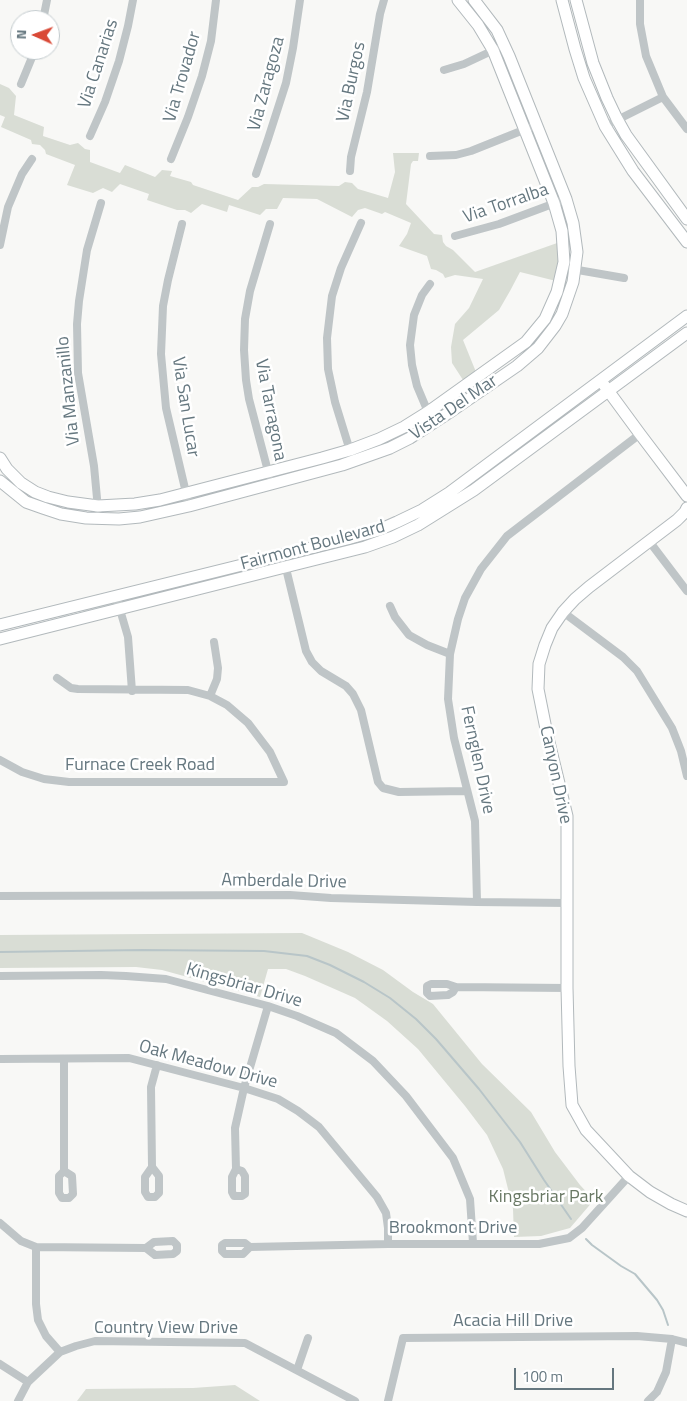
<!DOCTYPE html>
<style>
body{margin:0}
#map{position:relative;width:687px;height:1401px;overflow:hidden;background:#f8f8f6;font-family:"Titillium Web",sans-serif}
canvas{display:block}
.north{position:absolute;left:10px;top:10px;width:50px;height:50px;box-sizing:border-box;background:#fff;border:1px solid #c1c9cc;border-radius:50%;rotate:272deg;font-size:14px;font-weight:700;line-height:20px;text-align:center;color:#65777f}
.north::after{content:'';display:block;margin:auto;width:18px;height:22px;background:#d94936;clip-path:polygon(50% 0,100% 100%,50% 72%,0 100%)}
.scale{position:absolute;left:514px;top:1368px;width:100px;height:22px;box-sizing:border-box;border:2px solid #65777f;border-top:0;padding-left:6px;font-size:15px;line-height:18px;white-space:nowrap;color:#65777f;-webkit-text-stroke:4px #fff;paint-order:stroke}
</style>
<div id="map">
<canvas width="687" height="1401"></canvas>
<div class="north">N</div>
<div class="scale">100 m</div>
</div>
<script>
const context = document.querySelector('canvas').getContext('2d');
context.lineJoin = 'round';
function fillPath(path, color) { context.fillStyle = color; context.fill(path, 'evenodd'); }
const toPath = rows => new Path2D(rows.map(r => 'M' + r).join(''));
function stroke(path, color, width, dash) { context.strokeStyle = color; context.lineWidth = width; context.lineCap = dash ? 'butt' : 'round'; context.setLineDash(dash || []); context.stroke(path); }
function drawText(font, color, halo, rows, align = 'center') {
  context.font = font + ' "Titillium Web",sans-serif'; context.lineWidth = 5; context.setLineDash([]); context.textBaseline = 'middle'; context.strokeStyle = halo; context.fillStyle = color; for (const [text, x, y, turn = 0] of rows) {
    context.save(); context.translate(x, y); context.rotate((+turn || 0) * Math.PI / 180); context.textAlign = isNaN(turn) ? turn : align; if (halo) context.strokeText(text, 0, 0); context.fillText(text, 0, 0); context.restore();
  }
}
fillPath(toPath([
 [0,84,9,88,16,96,14,115,44,127,43,136,70,145,78,143,85,149,90,150,90,162,120,173,125,165,155,177,162,170,172,171,170,176,191,182,193,185,238,200,252,187,258,187,264,184,339,186,345,182,352,183,358,189,388,198,395,172,393,153,419,153,418,161,413,161,411,164,406,204,434,234,442,235,443,242,446,246,453,250,475,272,560,242,556,281,520,272,510,291,499,310,463,340,476,372,463,380,452,363,451,347,455,324,469,308,483,279,455,275,445,278,443,274,436,270,431,269,427,256,399,246,407,234,411,223,385,212,382,214,365,208,358,210,352,217,317,199,283,198,277,209,266,209,260,215,229,205,227,212,202,204,191,213,185,210,177,210,147,200,149,194,120,184,112,192,103,188,93,193,67,185,75,165,46,154,45,150,40,145,32,144,31,140,1,127,5,117,0,115],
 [302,933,348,952,383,970,413,992,433,1004,482,1064,531,1112,555,1152,580,1185,594,1200,570,1228,541,1236,514,1237,513,1209,503,1169,487,1135,465,1106,418,1049,387,1021,355,998,305,976,286,969,268,969,260,997,162,970,136,967,0,968,0,935],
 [235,1385,260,1401,77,1401,86,1389,193,1388]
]), '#d9ddd5');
stroke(toPath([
 [0,952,142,950,264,951,307,956,330,965,364,982,390,998,416,1019,436,1039,479,1089,520,1142,544,1180,571,1219],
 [586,1239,592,1245,621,1266,635,1274,657,1300,663,1310,668,1325]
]), '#b8c5c8', 2);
const secondary = toPath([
 [562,0,575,49,584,78,605,126,633,171,687,242],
 [576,0,593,63,607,98,617,119,626,135,687,219],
 [604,385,640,434,687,496],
 [0,458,7,469,21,483,35,492,48,497,68,502,98,506,135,504,160,500,322,458,350,450,379,439,404,427,428,412,526,342,545,319,557,292,564,262,562,231,554,203,493,50,478,25,458,0],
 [0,481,26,502,43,508,61,514,86,518,119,519,140,517,189,506,342,465,390,448,410,438,453,410,517,366,538,348,555,326,562,314,573,282,577,252,573,223,566,199,509,56,497,30,474,0],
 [687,508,685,512,677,520,589,587,575,599,563,612,552,628,545,645,539,664,538,689,547,734,567,816,567,988,569,1066,572,1105,586,1130,629,1176,650,1192,671,1204,687,1211],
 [0,625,347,539,379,530,397,522,422,510,449,493,687,316],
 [0,639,285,567,365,547,393,537,418,525,474,490,687,333]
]);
stroke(secondary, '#b2b9bc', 13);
stroke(toPath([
 [640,0,640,24,646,56,663,97,687,129],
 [43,20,47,0],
 [444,70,464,64,496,49],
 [21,84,35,50],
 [605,126,663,97],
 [90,136,105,102,119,61,128,26,133,0],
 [430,156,456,155,471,151,536,125],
 [171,159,188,117,202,76,211,41,216,0],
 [350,171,351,157,367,92,380,14,384,0],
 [256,174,268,139,286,83,293,48,300,0],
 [182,224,168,280,163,306,161,354,166,408,187,497],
 [455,236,499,224,566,199],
 [0,245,8,207,22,174,32,159],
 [572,269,624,278],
 [430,284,422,295,414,315,410,345,412,365,417,386,425,405,431,416],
 [351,454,335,402,331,383,328,369,327,338,332,296,341,268,361,223],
 [269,475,249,399,246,380,244,350,245,319,250,291,270,224],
 [98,509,94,466,78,373,77,324,79,301,87,250,101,203],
 [649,541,687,591],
 [283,556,306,651,312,662,321,671,346,686,353,694,361,710,378,782,383,788,399,792,467,791],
 [116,596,128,637,132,691],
 [390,606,395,617,409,635,427,645,450,654],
 [563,612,623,657,637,671,672,728,681,751,687,776],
 [210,696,217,679,218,668,214,642],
 [0,760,22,772,44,779,69,782,284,782,270,752,248,723,227,705,210,696,188,690,78,689,71,688,57,678],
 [0,896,290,895,331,898,477,902,567,903],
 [477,902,475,821,454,738,448,699,450,654,458,619,465,598,481,569,507,536,640,434],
 [0,976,101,975,126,976,166,979,268,1006,297,1016,336,1033,373,1061,406,1096,453,1158,470,1199,473,1243],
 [456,987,453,992,448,995,430,996,427,993,427,986,431,984,447,984,456,987,567,988],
 [0,1059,129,1058,244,1088,278,1099,298,1111,319,1127,377,1197,386,1213,388,1228,388,1244],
 [64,1059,64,1171,59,1176,59,1193,62,1198,69,1198,73,1194,72,1176,64,1171],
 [152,1167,159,1176,159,1193,155,1197,148,1197,145,1192,145,1177,152,1167,151,1087,157,1065],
 [236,1169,242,1171,245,1176,245,1194,242,1196,234,1196,232,1192,232,1177,236,1169,235,1128,244,1088,268,1006],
 [0,1223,21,1241,36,1247,146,1248,154,1242,173,1241,177,1245,177,1251,173,1254,155,1255,146,1248],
 [36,1247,36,1304,38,1320,46,1336,60,1352],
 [250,1247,243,1254,225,1254,222,1251,222,1245,225,1243,245,1243,250,1247,388,1244,539,1244,569,1238,582,1228,629,1176],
 [0,1364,28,1382],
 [297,1370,308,1338],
 [18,1401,28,1382,60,1352,76,1346,95,1341,245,1343,355,1401],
 [388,1401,403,1338,637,1336,672,1339,687,1343],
 [648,1401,657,1392,666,1372,672,1339]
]), '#bfc5c7', 8);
stroke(secondary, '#fff', 11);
drawText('18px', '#65777f', '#fff', [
 ["Via Canarias",99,64,-72],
 ["Via Trovador",183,77,-74],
 ["Via Burgos",352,82,-78],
 ["Via Zaragoza",267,84,-75],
 ["Via Torralba",506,204,-19],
 ["Via Manzanillo",69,391,-96],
 ["Via San Lucar",185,407,81],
 ["Vista Del Mar",454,408,-34],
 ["Via Tarragona",270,410,79],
 ["Fairmont Boulevard",313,546,-15],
 ["Fernglen Drive",477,760,78],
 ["Furnace Creek Road",140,766],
 ["Canyon Drive",555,775,78],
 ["Amberdale Drive",284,882,1],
 ["Kingsbriar Drive",244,986,16],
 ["Oak Meadow Drive",208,1065,15],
 ["Brookmont Drive",453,1229],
 ["Acacia Hill Drive",513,1322],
 ["Country View Drive",166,1329]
]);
drawText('18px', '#697864', '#fff', [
 ["Kingsbriar Park",546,1198]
]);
</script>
